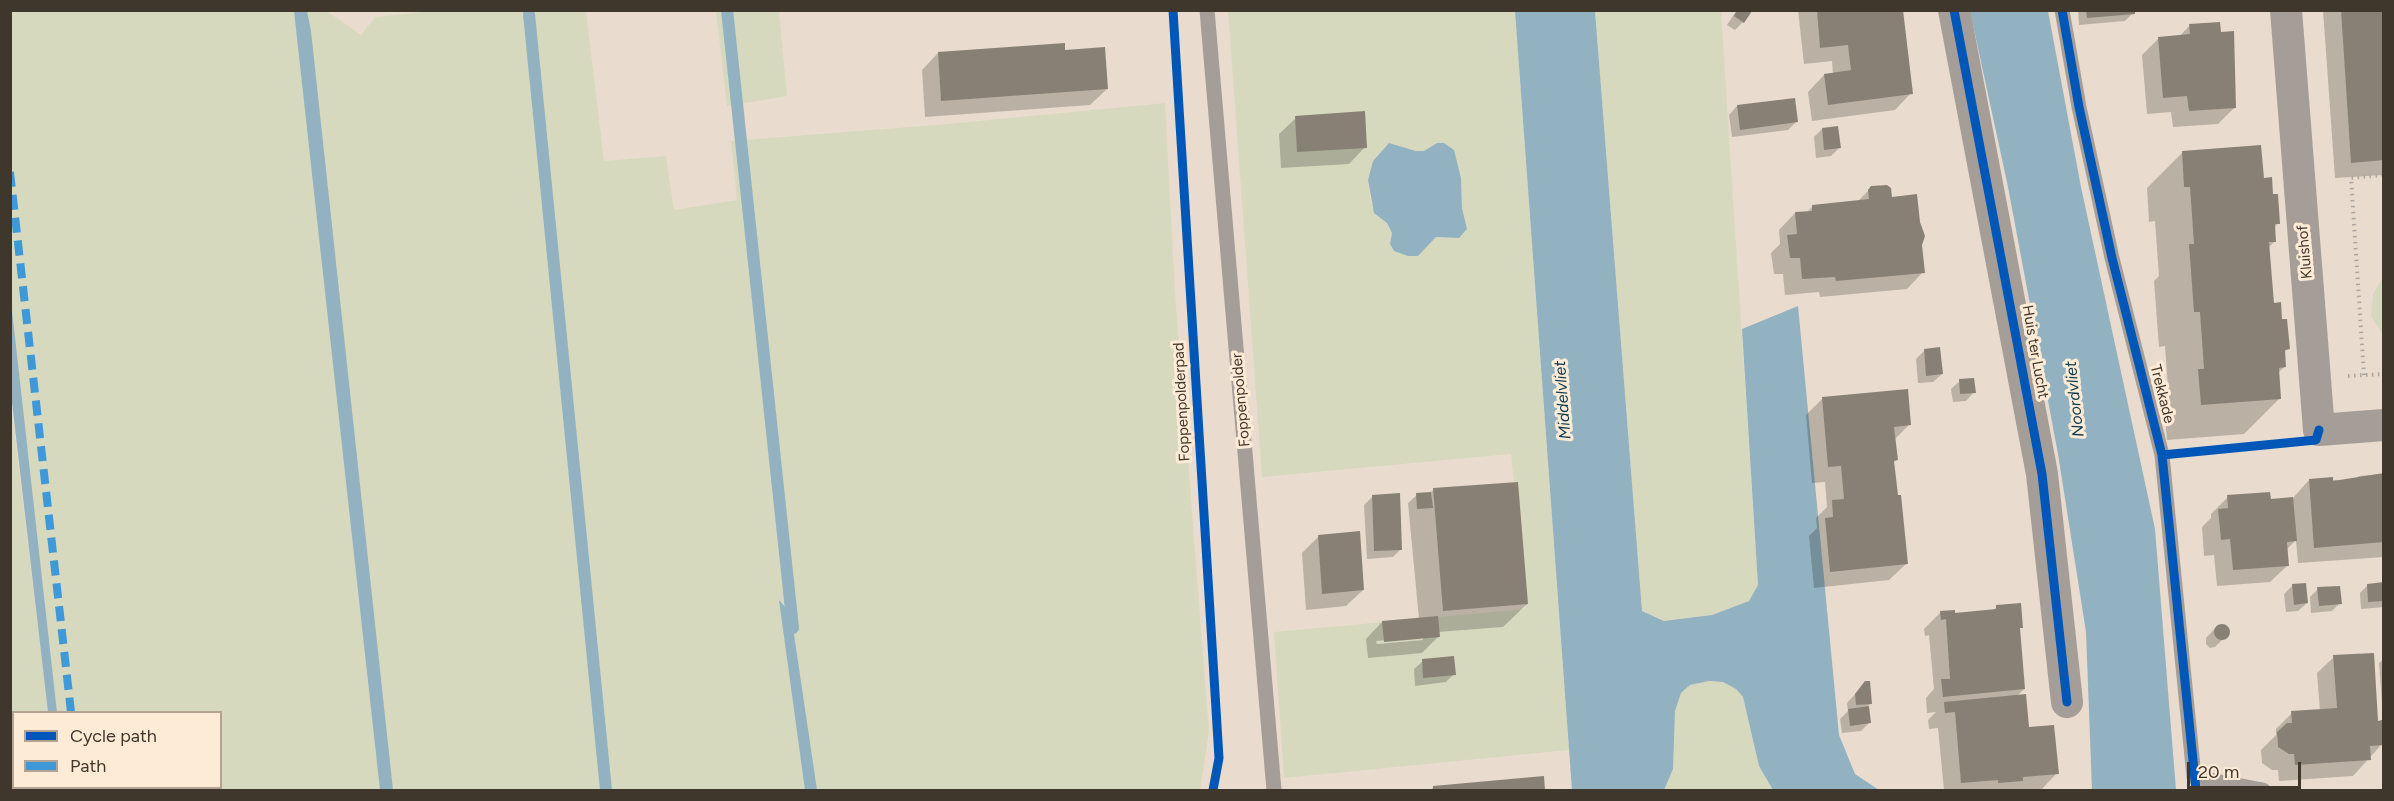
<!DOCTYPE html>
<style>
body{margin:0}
#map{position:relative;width:2394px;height:801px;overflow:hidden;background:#e9dcce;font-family:Figtree,sans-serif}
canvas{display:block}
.frame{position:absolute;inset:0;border:12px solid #3f362c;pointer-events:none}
.legend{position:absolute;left:12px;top:711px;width:210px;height:78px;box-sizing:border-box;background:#feebd6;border:2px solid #b2a392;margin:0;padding:8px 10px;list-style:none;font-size:18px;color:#3f362c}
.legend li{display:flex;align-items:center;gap:12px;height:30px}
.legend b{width:30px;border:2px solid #b2a392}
.scale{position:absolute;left:2187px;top:762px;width:114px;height:27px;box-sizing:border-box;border:3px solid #3f362c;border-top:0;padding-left:8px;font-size:18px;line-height:21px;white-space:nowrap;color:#3f362c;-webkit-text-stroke:4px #feebd6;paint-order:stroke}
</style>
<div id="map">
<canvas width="2394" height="801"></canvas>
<div class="frame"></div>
<ul class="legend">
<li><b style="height:8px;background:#0057b8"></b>Cycle path</li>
<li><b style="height:8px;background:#3f98d7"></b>Path</li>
</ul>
<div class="scale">20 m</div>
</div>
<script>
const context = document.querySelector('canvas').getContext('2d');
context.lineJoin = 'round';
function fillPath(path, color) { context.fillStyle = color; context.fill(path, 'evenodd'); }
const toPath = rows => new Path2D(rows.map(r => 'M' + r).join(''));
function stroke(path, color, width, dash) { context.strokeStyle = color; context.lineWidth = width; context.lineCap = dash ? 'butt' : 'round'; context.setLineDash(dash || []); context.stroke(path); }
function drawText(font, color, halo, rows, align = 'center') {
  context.font = font + ' Figtree,sans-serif'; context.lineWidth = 6; context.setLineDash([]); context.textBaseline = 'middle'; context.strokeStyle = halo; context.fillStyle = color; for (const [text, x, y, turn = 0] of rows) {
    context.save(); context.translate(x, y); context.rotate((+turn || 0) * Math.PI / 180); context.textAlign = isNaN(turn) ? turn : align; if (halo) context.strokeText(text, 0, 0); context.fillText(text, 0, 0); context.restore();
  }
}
fillPath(toPath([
 [10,11,327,11,361,35,375,17,432,11,586,11,604,161,666,156,674,210,737,200,731,141,948,124,1165,103,1175,292,1209,732,1200,790,66,790,66,788,220,788,220,712,57,712,11,301],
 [716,11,779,11,787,96,727,106],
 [1228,11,1515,11,1569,750,1284,778,1274,632,1526,609,1511,454,1262,477],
 [1389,143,1416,151,1424,151,1437,143,1444,143,1453,150,1461,178,1462,208,1467,229,1459,238,1436,237,1418,256,1394,251,1390,245,1392,233,1387,223,1371,203,1368,180,1373,161],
 [1595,11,1721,11,1758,585,1749,601,1712,615,1685,620,1664,621,1642,611],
 [2383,277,2383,335,2371,316,2373,294],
 [10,394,48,712,14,712,14,788,57,788,58,790,12,790],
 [1709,681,1723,682,1736,689,1743,697,1759,766,1773,790,1664,790,1673,769,1675,711,1681,693,1690,685]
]), '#d7d9bf');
fillPath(toPath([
 [294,11,307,11,311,31,393,790,380,790],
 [1515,11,1595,11,1642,611,1664,621,1712,615,1749,601,1758,585,1742,329,1798,306,1839,735,1855,774,1879,790,1773,790,1759,766,1743,697,1736,689,1723,682,1709,681,1690,685,1681,693,1675,711,1673,769,1664,790,1572,790],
 [1970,11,2048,11,2081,187,2155,529,2176,790,2092,790,2086,632,2058,454,2008,187],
 [1389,143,1416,151,1424,151,1437,143,1444,143,1454,150,1461,178,1462,208,1467,229,1459,238,1436,237,1418,256,1408,256,1394,251,1390,244,1392,233,1387,223,1374,213,1368,180,1373,161],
 [10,301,11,301,57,712,48,712,11,394],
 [779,600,791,614,817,790,805,790]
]), '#92b2c1');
fillPath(toPath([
 [1737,10,1743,22,1735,30,1727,25],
 [1798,10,1886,10,1911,93,1895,110,1812,121,1808,92,1824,75,1833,74,1832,61,1804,64],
 [2078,10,2133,10,2133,13,2125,21,2079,25],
 [2323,10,2384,10,2384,175,2335,178],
 [2190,25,2219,34,2232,32,2235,107,2218,124,2173,127,2171,112,2147,114,2142,55,2159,38,2179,37],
 [1064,52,1107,89,1090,105,925,117,922,70,938,53],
 [1737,106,1796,122,1788,130,1732,137,1729,115],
 [1296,118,1365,147,1349,164,1281,168,1279,134],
 [1822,129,1839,148,1831,156,1816,158,1814,137],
 [2182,153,2263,179,2271,195,2278,223,2274,228,2275,241,2268,248,2272,304,2281,321,2288,349,2283,353,2285,366,2278,373,2279,399,2244,434,2167,440,2164,406,2169,401,2165,346,2159,347,2154,281,2159,276,2155,221,2149,222,2147,188],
 [1872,187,1919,222,1923,272,1907,289,1820,297,1819,292,1785,295,1783,274,1774,274,1771,253,1780,244,1779,230,1795,213,1806,213,1813,206,1857,202],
 [1924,351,1942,374,1933,382,1918,383,1916,359],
 [1960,381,1974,392,1966,401,1953,402,1951,389],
 [1822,399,1910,424,1894,440,1896,460,1893,463,1906,564,1889,580,1814,588,1809,536,1817,528,1816,518,1827,507,1825,482,1812,483,1806,415],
 [2384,474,2384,557,2298,563,2296,540,2286,550,2287,566,2270,582,2217,586,2214,555,2204,556,2202,527,2211,518,2211,514,2228,497,2270,500,2293,498,2309,480,2355,480,2359,476],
 [1433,490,1527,604,1503,627,1438,632,1439,636,1422,653,1368,658,1366,639,1382,622,1419,619,1408,503,1417,495,1429,494],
 [1423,637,1423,640,1377,644,1376,641],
 [1373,496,1401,549,1393,557,1367,559,1364,505],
 [1318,537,1363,590,1346,606,1306,610,1302,553],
 [2384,584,2384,607,2361,609,2360,593,2368,585],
 [2293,585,2307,603,2298,611,2286,612,2284,594],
 [2318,589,2340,603,2332,611,2311,613,2310,597],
 [1997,607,2021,627,2018,630,2024,689,2016,697,2027,729,2057,773,2041,790,1944,790,1938,728,1929,729,1928,720,1936,712,1927,713,1926,698,1934,689,1929,635,1925,636,1924,629,1941,612,1953,614,1992,611],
 [2218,625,2228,629,2228,634,2215,647,2210,648,2206,644,2206,638],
 [2334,657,2377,723,2382,744,2353,776,2279,781,2278,770,2272,770,2262,763,2261,750,2276,735,2276,729,2292,713,2320,711,2317,673],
 [2384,659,2384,703,2382,703,2379,663],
 [1423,661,1454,674,1446,682,1415,686,1414,669],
 [1865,683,1871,703,1867,707,1870,722,1861,731,1842,733,1840,719,1848,711,1847,703],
 [1542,778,1543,790,1430,790,1434,787]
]), '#0003');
stroke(toPath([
 [727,10,793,628],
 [529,14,606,790]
]), '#92b2c1', 12);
fillPath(toPath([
 [1737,10,1751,10,1752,11,1744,23,1734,16],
 [1817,10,1903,10,1913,94,1828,105,1824,74,1851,70,1848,45,1820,48],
 [2086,10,2135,10,2135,14,2087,18],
 [2341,10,2384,10,2384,160,2351,163],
 [2220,22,2221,32,2234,31,2236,108,2189,111,2187,96,2163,98,2158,37,2190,34,2189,24],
 [1065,43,1065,50,1105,47,1108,89,941,101,938,52],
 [1795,98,1798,122,1740,130,1737,105],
 [1365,111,1367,148,1297,152,1295,116],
 [1838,126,1841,148,1824,150,1822,128],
 [2261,145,2264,178,2272,177,2273,194,2278,194,2280,224,2275,224,2276,242,2269,242,2274,303,2281,302,2282,319,2287,319,2290,349,2285,350,2286,367,2279,368,2281,399,2201,405,2198,369,2204,369,2200,312,2194,312,2189,244,2194,244,2190,187,2184,187,2182,151],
 [1887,185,1891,188,1892,197,1917,194,1920,222,1925,236,1922,245,1925,273,1836,281,1835,277,1802,279,1800,258,1790,258,1787,235,1797,234,1795,212,1812,211,1812,205,1869,199,1868,190,1871,186],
 [1940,347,1943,374,1926,376,1924,349],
 [1974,378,1976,393,1960,394,1959,379],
 [1908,389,1911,425,1894,427,1898,460,1894,461,1898,495,1901,495,1908,564,1830,572,1825,518,1833,517,1832,500,1844,499,1841,466,1828,467,1822,397],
 [2384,473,2384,542,2314,548,2309,479,2333,477,2333,481],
 [1518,482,1528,604,1443,611,1433,488],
 [1431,492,1433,508,1417,509,1416,493],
 [2270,492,2271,499,2293,497,2297,541,2287,542,2289,566,2233,570,2230,539,2221,540,2218,509,2228,508,2227,495],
 [1400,493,1402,550,1374,551,1372,495],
 [1360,531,1364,590,1322,594,1318,535],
 [2384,582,2384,601,2368,602,2367,584],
 [2306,583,2308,603,2294,605,2292,584],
 [2340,586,2342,604,2319,606,2317,587],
 [2021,603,2023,628,2020,628,2025,689,1943,697,1941,679,1950,679,1946,619,1941,620,1940,611,1955,610,1955,613,1996,609,1996,605],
 [1438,616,1440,637,1384,642,1382,621],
 '2214 632a8 8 0 1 1 16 0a8 8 0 1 1-16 0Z',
 [2374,653,2378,721,2382,720,2384,745,2370,746,2371,760,2295,765,2294,754,2289,754,2278,747,2277,732,2287,723,2292,723,2291,711,2337,708,2333,655],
 [1454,656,1456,675,1423,678,1422,659],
 [1865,681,1870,681,1872,704,1856,705,1855,694],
 [2026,694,2029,727,2054,725,2059,774,2023,777,2023,781,1998,783,1998,780,1961,783,1955,712,1945,713,1944,702],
 [1869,706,1871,723,1850,726,1848,709],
 [1544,776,1545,790,1433,790,1433,786]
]), '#898075');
stroke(toPath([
 [2364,375,2351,178,2384,175],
 [2348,376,2384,374]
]), '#ada69f', 4, [1.5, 4.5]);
stroke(toPath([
 [1207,10,1274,790],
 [2062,10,2079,107,2112,258,2162,455,2194,777,2263,790]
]), '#a59e98', 15);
stroke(toPath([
 [1954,10,2042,474,2067,702],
 [2286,10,2319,430,2384,425]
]), '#a59e98', 32);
stroke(toPath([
 [10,172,71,712],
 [79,788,80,790]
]), '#3f98d7', 8, [15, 8]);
stroke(toPath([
 [1173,10,1219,758,1213,790],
 [1954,10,2042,474,2067,702],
 [2062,10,2079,107,2112,258,2162,455,2196,790],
 [2162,455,2316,440,2319,430]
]), '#0057b8', 9);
drawText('15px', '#3f362c', '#feebd6', [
 ["Kluishof",2305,252,-95],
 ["Huis ter Lucht",2035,352,80],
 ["Trekkade",2162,394,76],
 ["Foppenpolder",1241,400,-95],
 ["Foppenpolderpad",1182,402,-93]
]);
drawText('italic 16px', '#0c3a4e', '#feebd6', [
 ["Noordvliet",2075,399,-96],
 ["Middelvliet",1563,400,-94]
]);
</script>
